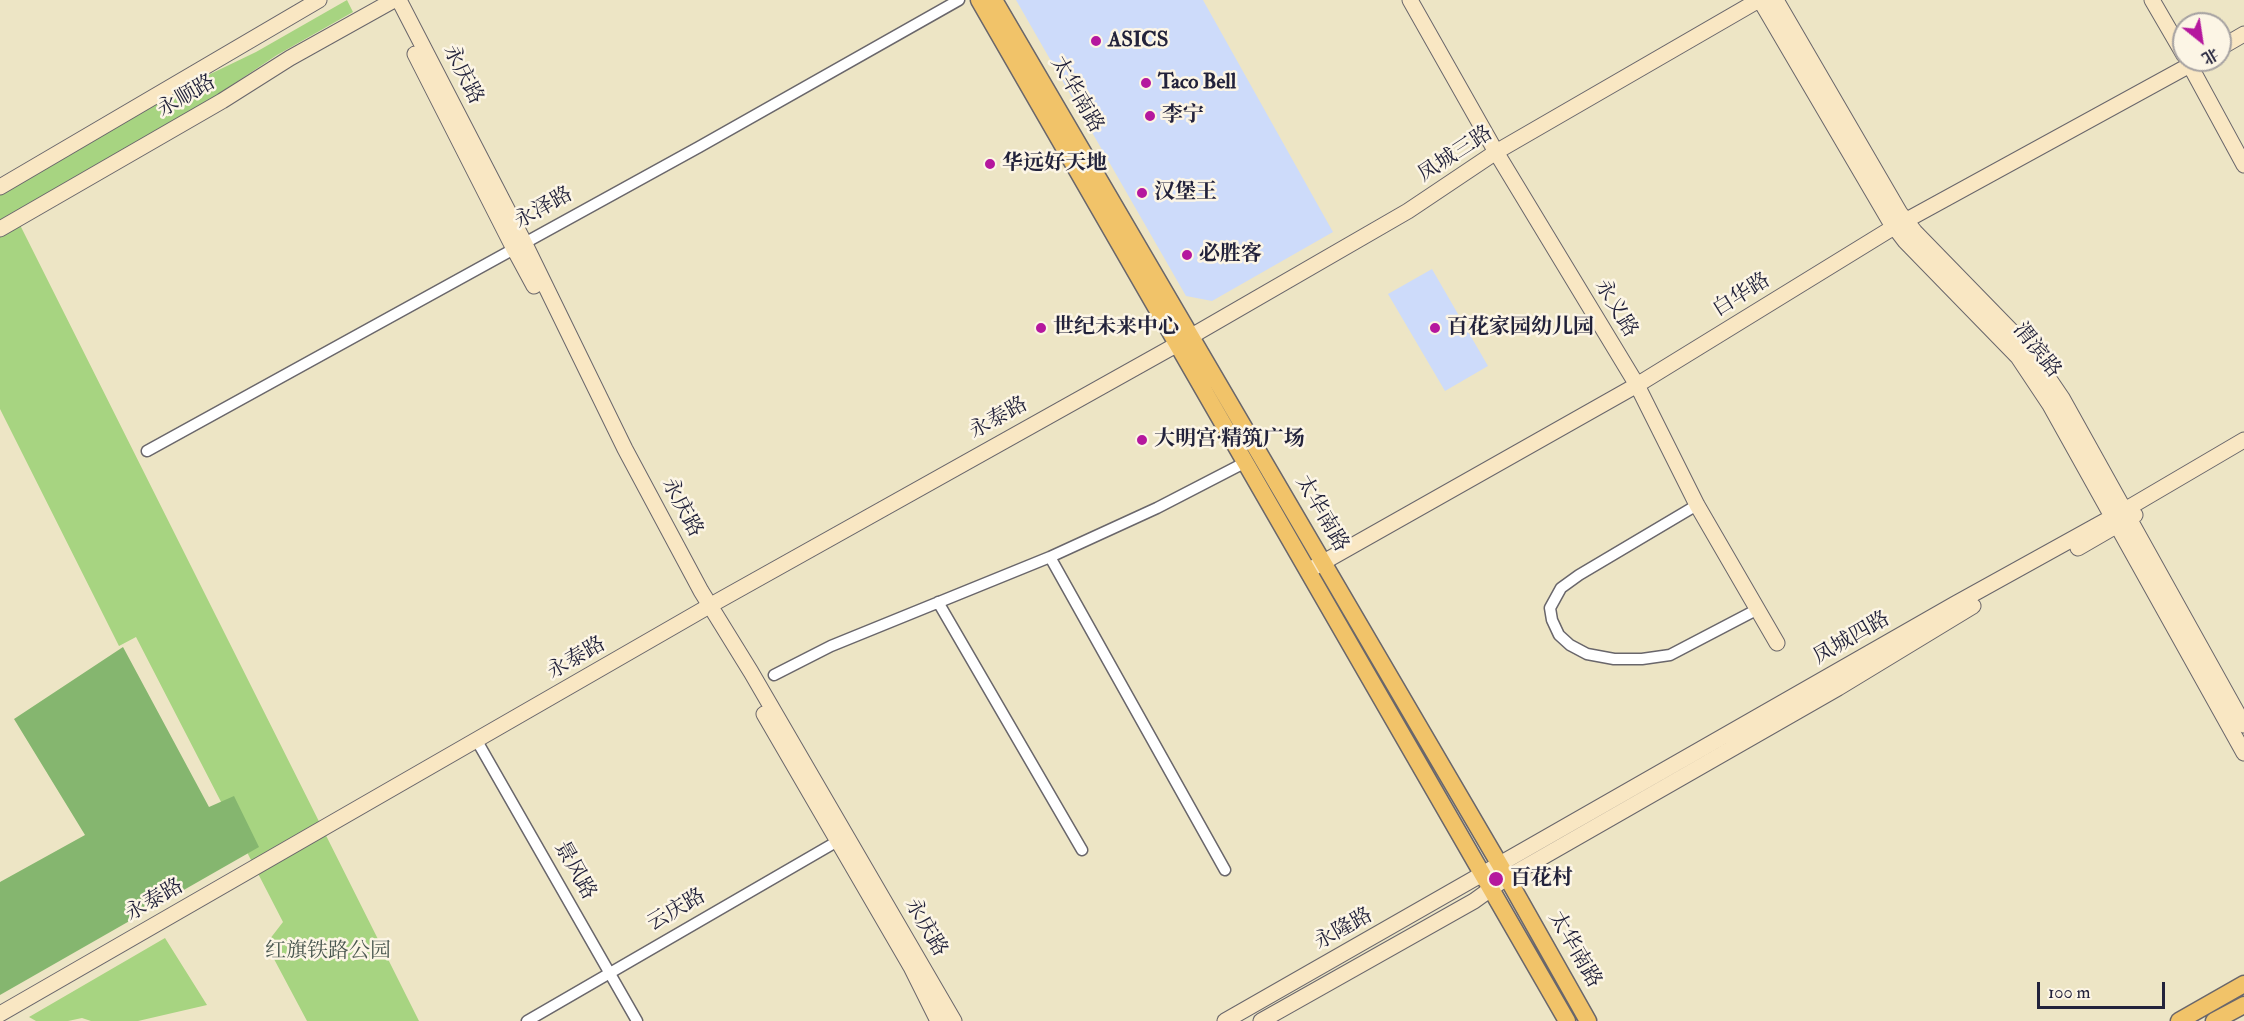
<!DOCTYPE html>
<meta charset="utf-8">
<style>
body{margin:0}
#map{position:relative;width:2244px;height:1021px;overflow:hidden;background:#ede5c5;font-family:"IM FELL Double Pica","Noto Serif SC",serif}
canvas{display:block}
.north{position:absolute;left:2172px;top:12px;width:60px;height:60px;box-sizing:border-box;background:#fcf5e5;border:2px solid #a5a1a1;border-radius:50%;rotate:150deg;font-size:16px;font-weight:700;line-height:24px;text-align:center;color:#22223b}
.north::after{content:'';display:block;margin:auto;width:21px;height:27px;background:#b5179e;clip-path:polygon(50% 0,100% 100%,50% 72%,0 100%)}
.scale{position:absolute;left:2037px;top:982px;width:128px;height:27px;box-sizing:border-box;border:3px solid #22223b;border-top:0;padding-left:8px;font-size:18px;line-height:21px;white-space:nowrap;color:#22223b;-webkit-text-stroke:4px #fcf5e5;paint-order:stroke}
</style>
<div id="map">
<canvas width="2244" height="1021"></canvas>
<div class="north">北</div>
<div class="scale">100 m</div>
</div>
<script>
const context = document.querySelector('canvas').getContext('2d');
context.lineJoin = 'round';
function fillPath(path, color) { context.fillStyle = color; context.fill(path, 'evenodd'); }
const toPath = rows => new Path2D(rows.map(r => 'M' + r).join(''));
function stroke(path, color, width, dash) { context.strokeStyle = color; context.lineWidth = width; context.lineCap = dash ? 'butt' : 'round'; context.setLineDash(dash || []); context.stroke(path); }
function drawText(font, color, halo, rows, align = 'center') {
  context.font = font + ' "IM FELL Double Pica","Noto Serif SC",serif'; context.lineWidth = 5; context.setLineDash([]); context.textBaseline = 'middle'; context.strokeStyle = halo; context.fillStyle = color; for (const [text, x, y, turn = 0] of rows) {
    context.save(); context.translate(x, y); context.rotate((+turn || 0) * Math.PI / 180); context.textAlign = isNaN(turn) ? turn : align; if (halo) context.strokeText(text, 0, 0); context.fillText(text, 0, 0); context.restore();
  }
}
fillPath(toPath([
 [1016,0,1203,0,1333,232,1212,301,1186,296],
 [1432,269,1488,366,1445,391,1388,294]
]), '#cddbfa');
fillPath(toPath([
 [347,0,353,12,277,55,214,97,14,213,419,1021,307,1021,266,944,283,922,136,637,119,646,0,409,0,186,4,192,202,78,256,52],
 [165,938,207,1005,138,1021,91,1021,82,1018,68,1021,36,1021,29,1017]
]), '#a7d481');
fillPath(toPath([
 [123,647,209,807,234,796,259,847,0,995,0,882,85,835,14,719]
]), '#85b66f');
const street = toPath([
 [147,451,699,147,959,0],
 [1697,505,1579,575,1561,588,1550,608,1552,620,1559,635,1570,645,1587,654,1614,659,1642,659,1670,655,1758,609],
 [1050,557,1225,870],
 [938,602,1082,850],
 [774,675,831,646,1050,557,1157,508,1246,462],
 [477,741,637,1021],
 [527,1021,843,838]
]);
const secondary = toPath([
 [399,0,524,242,625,449,701,591,751,672,954,1021],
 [1410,0,1496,152,1637,385,1697,505,1777,643],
 [1760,0,1889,220,1905,241,2018,357,2050,405,2244,753],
 [1776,0,1900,213,1915,232,2028,348,2062,398,2244,725],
 [2152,0,2184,55],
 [2220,48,2244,34],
 [415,54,514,249,534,286],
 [2187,60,2244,165],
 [0,187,319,0],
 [0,229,222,101,290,58,394,0],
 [2078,548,2135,515],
 [1313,568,1637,385,1894,227,2199,60],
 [764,714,911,967,938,1021],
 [0,1014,711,605,1176,345,1408,211,1496,152,1759,0],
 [1225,1021,1955,604,2123,511,2244,440],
 [1261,1021,1474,901,1506,878,1838,688,1973,606]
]);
const primary = toPath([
 [979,0,1567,1021],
 [994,0,1500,865,1588,1021],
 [2179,1021,2244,984],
 [2214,1021,2244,1005]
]);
stroke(street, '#69666b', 13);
stroke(secondary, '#69666b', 17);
stroke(primary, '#69666b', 19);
stroke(street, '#fff', 10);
stroke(secondary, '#f9e7c3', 15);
stroke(primary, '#f1c369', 16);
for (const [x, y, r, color] of [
 [1096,41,6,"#b5179e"],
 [1146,83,6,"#b5179e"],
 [1150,116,6,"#b5179e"],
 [990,164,6,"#b5179e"],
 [1142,193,6,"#b5179e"],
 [1187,255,6,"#b5179e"],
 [1041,328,6,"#b5179e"],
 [1435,328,6,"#b5179e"],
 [1142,440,6,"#b5179e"],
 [1496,879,8,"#b5179e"]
]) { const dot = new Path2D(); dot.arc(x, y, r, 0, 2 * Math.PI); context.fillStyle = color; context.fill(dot); stroke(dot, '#fcf5e5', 2); }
drawText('bold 21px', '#22223b', '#fcf5e5', [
 ["ASICS",1108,41],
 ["Taco Bell",1158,83],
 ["李宁",1162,116],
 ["华远好天地",1002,164],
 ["汉堡王",1154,193],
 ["必胜客",1199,255],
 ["世纪未来中心",1053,328],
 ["百花家园幼儿园",1447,328],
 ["大明宫·精筑广场",1154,440],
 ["百花村",1510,879]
], 'left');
drawText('21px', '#22223b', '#fcf5e5', [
 ["永庆路",462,75,63],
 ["太华南路",1076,95,60],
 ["永顺路",187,97,-30],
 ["凤城三路",1456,155,-33],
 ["永泽路",544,209,-29],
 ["白华路",1742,296,-32],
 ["永义路",1615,309,59],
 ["渭滨路",2036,351,52],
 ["永泰路",999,419,-29],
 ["永庆路",681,508,62],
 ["太华南路",1321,514,60],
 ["凤城四路",1852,639,-30],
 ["永泰路",577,659,-30],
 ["景风路",574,871,61],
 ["永泰路",155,901,-30],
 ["云庆路",677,911,-30],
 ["永庆路",925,928,60],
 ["永隆路",1344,930,-29],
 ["太华南路",1574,950,60]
]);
drawText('21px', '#4a5750', '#fcf5e5', [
 ["红旗铁路公园",328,952]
]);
</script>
